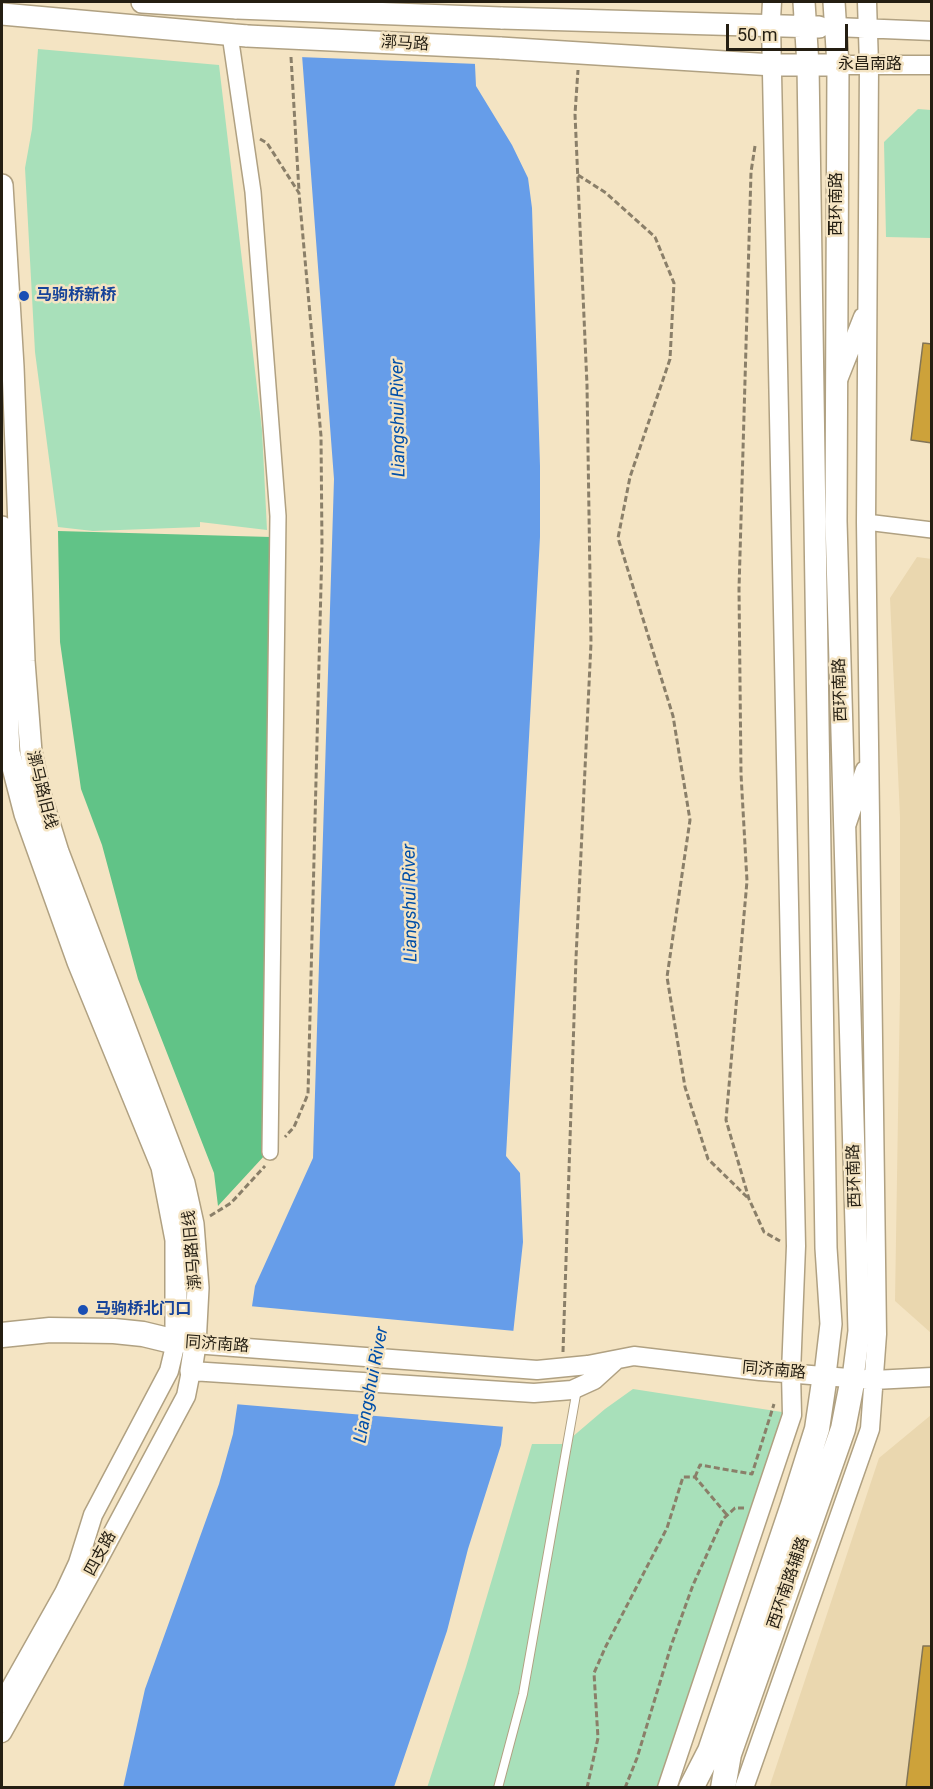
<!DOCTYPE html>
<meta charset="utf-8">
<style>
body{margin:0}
#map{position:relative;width:933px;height:1789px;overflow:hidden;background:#f4e4c3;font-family:Roboto,sans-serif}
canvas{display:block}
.frame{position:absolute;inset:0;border:3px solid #241e12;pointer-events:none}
.scale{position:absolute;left:726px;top:24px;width:122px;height:27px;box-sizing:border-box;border:3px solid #241e12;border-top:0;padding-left:8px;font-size:18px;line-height:21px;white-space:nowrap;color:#241e12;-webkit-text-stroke:4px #f4e4c3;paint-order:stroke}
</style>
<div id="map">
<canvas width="933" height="1789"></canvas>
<div class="frame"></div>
<div class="scale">50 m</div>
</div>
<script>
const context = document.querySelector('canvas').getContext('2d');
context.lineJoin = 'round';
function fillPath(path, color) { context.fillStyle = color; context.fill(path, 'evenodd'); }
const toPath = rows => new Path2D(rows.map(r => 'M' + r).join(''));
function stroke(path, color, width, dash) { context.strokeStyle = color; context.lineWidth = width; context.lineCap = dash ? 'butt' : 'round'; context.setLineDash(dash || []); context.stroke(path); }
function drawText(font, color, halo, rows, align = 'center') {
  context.font = font + ' Roboto,"Noto Sans SC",sans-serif'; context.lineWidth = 5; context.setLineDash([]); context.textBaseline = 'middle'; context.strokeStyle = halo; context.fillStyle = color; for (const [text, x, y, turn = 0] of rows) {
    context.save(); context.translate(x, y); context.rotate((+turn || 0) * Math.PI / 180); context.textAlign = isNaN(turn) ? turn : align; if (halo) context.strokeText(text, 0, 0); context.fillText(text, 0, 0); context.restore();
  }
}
fillPath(toPath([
 [917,557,932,559,931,1333,895,1301,900,991,900,817,890,598],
 [931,1415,931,1787,769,1788,879,1458]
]), '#ead7af');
fillPath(toPath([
 [38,49,219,65,262,430,267,530,200,522,200,527,93,531,58,527,35,352,25,168,32,129],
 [918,109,931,110,931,238,886,237,884,142],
 [633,1389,782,1412,795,1428,662,1787,427,1788,466,1667,532,1444,564,1444,605,1409]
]), '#a8e0ba');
fillPath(toPath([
 [58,531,271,537,265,1155,218,1206,214,1173,138,979,102,845,81,789,60,642]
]), '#61c387');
fillPath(toPath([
 [298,2,472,2,476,86,512,145,528,178,532,208,540,466,540,537,506,1156,520,1173,523,1242,501,1445,468,1549,447,1631,394,1787,123,1788,145,1689,219,1484,233,1434,255,1286,313,1158,334,479]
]), '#669de9');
fillPath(toPath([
 [295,2,475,2,478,64,299,57],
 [249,1306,515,1331,506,1427,234,1404]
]), '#f4e4c3');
const building = toPath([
 [923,343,932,344,932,443,911,440,923,343],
 [923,1646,932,1646,932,1788,906,1788,923,1646]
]);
fillPath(building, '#cda23a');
stroke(building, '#827456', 1.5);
const service = toPath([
 [498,1788,523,1694,577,1389]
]);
const minor = toPath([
 [230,35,253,192,278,516,270,1152],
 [866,522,932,530]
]);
const tertiary = toPath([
 [835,27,932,31],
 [770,36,772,2],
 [838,65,932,65],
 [838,380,863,317],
 [847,823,865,770],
 [181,1343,537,1370,588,1365,634,1356,760,1371,874,1380,932,1377],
 [191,1371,534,1393,572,1390,594,1380,616,1360],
 [2,1703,64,1593,78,1563,93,1515,169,1371,176,1342],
 [2,1733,96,1564,186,1396,191,1371],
 [667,1788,792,1415,791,1373,796,1246,771,24],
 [744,1788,870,1429,877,1334,866,522,869,65,867,2]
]);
const secondary = toPath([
 [142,2,237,8],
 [804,2,808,65,826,1248,831,1324,825,1375],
 [834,2,838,65,836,521,859,1331,853,1378],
 [2,14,247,36],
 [501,18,819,27],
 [500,48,773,65,838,65],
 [2,185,13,367,24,661,31,752,40,794,58,852,184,1183,193,1224,198,1288,195,1345,191,1371],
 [2,527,4,647,9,752,25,814,78,962,162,1167,176,1240,176,1342]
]);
const primary = toPath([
 [2,1335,50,1330,114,1331,143,1334,176,1342],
 [691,1788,710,1751,793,1505,817,1429,825,1375],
 [723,1788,729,1754,843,1429,853,1378]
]);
stroke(service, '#b0a182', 10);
stroke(minor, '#b0a182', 18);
stroke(tertiary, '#b0a182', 21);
stroke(secondary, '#b0a182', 24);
stroke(primary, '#b0a182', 27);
stroke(toPath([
 [291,57,299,191],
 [260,139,267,143,299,193,321,436,322,546,308,1094,294,1127,285,1137],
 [755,146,751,172,739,589,741,774,747,881,726,1120,749,1199,764,1232,780,1241],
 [578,175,606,193,655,237,674,283,670,359,630,477,618,538,673,716,690,820,667,977,685,1087,708,1159,748,1198],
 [210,1216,231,1203,265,1166],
 [563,1352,576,958,591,643,587,385,575,114,578,70],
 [695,1477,700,1465,752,1474,774,1404],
 [587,1788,598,1738,594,1673,606,1646,667,1528,683,1477,695,1477,727,1515],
 [625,1788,637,1758,671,1646,693,1585,723,1519,735,1508,745,1508]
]), '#8a7f69', 3, [6, 3]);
stroke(service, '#fff', 8);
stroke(minor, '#fff', 15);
stroke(tertiary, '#fff', 18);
stroke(secondary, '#fff', 21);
stroke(primary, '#fff', 24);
const secondaryBridge = toPath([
 [237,8,501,18],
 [247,36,500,48]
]);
stroke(secondaryBridge, '#b0a182', 24, []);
stroke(secondaryBridge, '#fff', 21);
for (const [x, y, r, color] of [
 [24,296,6,"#1a4fb4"],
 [83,1310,6,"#1a4fb4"]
]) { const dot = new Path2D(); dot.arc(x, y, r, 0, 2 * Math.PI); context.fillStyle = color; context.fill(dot); stroke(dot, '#f4e4c3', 2); }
drawText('16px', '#241e12', '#f4e4c3', [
 ["漷马路",405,44,3],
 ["永昌南路",870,65],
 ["西环南路",837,204,-90],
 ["西环南路",841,690,-92],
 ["漷马路旧线",41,790,76],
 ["西环南路",855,1176,-92],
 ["漷马路旧线",193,1250,-95],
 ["同济南路",217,1345,4],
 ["同济南路",774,1371,5],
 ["四支路",101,1554,-62],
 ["西环南路辅路",789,1583,-71]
]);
drawText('bold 16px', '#164399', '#f4e4c3', [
 ["马驹桥新桥",36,296],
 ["马驹桥北门口",95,1310]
], 'left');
drawText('italic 18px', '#014fa8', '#f4e4c3', [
 ["Liangshui River",399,418,-91],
 ["Liangshui River",411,903,-91],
 ["Liangshui River",372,1385,-79]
]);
</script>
